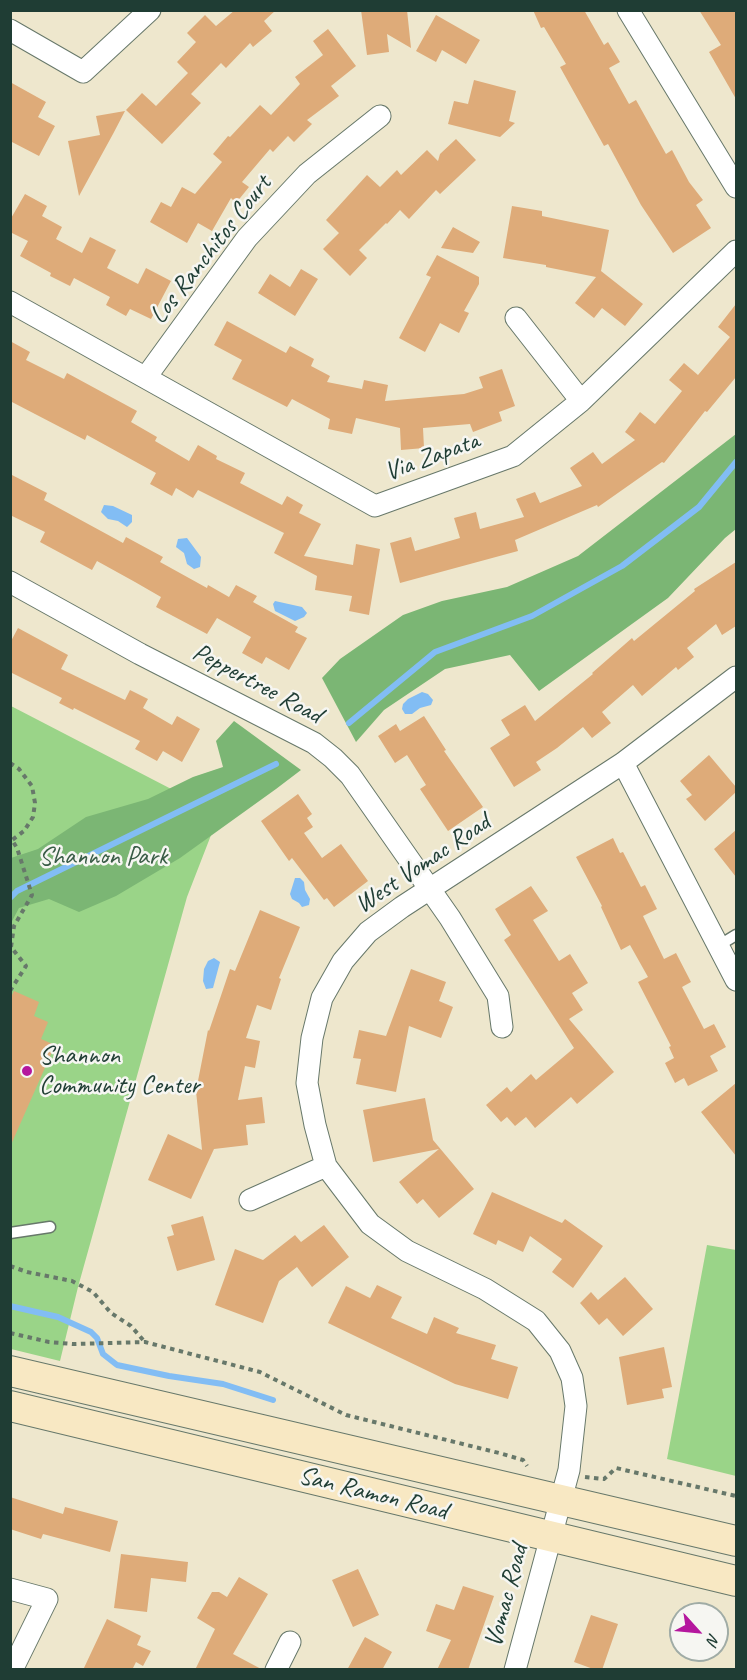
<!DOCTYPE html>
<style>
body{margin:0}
#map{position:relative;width:747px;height:1680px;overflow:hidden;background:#eee7cd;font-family:Caveat,sans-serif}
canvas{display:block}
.frame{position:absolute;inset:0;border:12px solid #1f3d34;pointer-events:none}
.north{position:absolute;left:669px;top:1602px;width:60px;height:60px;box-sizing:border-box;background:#f6f6f2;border:2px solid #a0aca6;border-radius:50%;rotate:117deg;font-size:16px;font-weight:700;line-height:24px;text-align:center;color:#1f3d34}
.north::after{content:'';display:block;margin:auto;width:21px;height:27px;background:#b5179e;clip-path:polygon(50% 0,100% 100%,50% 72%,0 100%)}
</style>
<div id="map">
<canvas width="747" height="1680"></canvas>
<div class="frame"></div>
<div class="north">N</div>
</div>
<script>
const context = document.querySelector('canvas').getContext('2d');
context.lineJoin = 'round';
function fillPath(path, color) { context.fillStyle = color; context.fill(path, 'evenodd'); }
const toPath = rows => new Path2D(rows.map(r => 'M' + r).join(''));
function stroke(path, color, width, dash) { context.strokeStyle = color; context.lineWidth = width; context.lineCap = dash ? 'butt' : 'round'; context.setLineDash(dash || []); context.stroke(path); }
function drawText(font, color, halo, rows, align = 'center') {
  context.font = font + ' Caveat,sans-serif'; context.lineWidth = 5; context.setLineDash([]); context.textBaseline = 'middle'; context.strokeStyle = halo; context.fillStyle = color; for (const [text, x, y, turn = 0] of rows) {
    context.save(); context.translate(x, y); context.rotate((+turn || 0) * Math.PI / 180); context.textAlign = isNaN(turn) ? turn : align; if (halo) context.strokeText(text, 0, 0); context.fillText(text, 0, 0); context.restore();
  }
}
fillPath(toPath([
 [11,706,177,792,220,812,187,897,78,1287,60,1361,11,1349],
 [707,1245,736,1250,736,1476,667,1459]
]), '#9ad488');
fillPath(toPath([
 [736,434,736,529,725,538,668,598,539,691,510,655,445,669,384,710,356,742,322,678,340,659,403,615,442,601,507,587,578,556],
 [234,721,301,770,276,789,180,858,116,896,79,912,49,899,19,908,11,923,11,858,38,849,86,817,148,799,193,777,223,767,216,741]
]), '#7bb674');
fillPath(toPath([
 [104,505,113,506,132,515,132,522,127,527,118,521,108,519,101,512],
 [187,538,201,557,200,567,194,569,187,564,184,553,176,547,178,539],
 [275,601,302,607,307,613,304,617,295,621,275,611,273,604],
 [422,692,428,694,433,700,431,705,420,708,412,714,405,714,402,709,403,704,408,699],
 [295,878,300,878,304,882,305,890,310,899,309,905,302,907,299,903,292,899,290,894],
 [214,958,220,962,213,988,206,989,203,981,204,969,208,961]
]), '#82bdf4');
stroke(toPath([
 [349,723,435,652,532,616,622,566,699,507,736,462],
 [10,898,17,891,276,764],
 [10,1306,58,1317,91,1332,97,1338,103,1354,117,1365,169,1376,223,1384,273,1400]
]), '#82bdf4', 6);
fillPath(toPath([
 [235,10,276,10,264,21,272,31,253,47,250,43,226,68,221,63,191,94,201,103,162,144,126,110,142,93,156,106,188,73,177,62,196,42,187,33,205,15,216,26],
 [361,10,407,10,411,48,387,34,389,52,367,55],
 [533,10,584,10,604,45,608,42,620,62,609,68,629,104,636,100,666,154,672,150,689,182,703,200,696,205,711,228,673,253,641,205,608,144,604,146,560,67,566,64,544,27,541,28],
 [699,10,736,10,736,99,709,52,721,45],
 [436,15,480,40,466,64,442,50,436,62,416,51],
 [328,29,356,66,331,86,339,96,307,120,312,124,294,142,288,136,273,152,270,149,242,182,249,187,236,203,231,198,212,231,198,223,187,243,150,222,161,202,171,207,182,187,195,194,222,162,213,154,228,136,230,137,260,105,271,115,300,84,295,77,323,55,313,41],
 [474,80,516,91,509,121,515,123,500,137,448,124,454,101,468,104],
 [10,82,46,102,38,117,55,126,39,156,10,141],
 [125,111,113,134,79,196,68,141,100,135,96,116],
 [456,139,476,160,440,194,436,190,409,219,400,210,387,224,386,223,359,250,367,258,350,276,323,249,339,233,326,220,367,175,380,187,397,170,401,175,427,150,438,161,440,154],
 [25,194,47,206,42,216,62,227,56,239,82,253,90,237,116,250,107,268,138,284,146,268,171,281,151,319,130,309,126,316,106,305,110,297,74,278,70,286,50,276,51,273,20,256,28,241,10,232,10,220],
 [512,206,542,211,542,216,609,230,601,271,643,304,625,326,602,308,594,318,575,303,596,277,546,267,546,265,503,258],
 [453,227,480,242,473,253,441,248],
 [437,255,479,277,479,284,464,311,469,313,459,333,440,323,425,352,399,338,431,277,426,275],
 [301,269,318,279,295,316,258,293,270,274,290,287],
 [736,304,736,377,707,412,705,411,664,463,662,462,598,507,597,505,515,540,518,551,400,583,390,543,411,537,415,551,460,538,454,518,476,512,480,529,524,517,516,499,535,492,540,503,582,486,570,468,593,452,602,464,635,440,625,432,640,412,655,424,682,391,669,380,684,363,698,375,730,337,718,327],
 [227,321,286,353,290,346,314,359,311,366,330,376,327,382,362,389,364,380,388,385,385,401,464,394,483,388,479,377,502,369,515,406,499,412,502,421,473,432,470,424,423,428,424,448,401,450,400,428,356,418,352,434,328,429,330,419,292,399,287,407,232,379,242,360,214,345],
 [10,341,30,352,26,360,64,379,67,373,137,411,131,422,157,437,155,441,189,461,198,445,217,456,216,459,245,473,240,483,282,505,287,496,303,505,299,513,321,524,304,556,353,565,356,544,380,549,369,615,349,611,352,596,315,590,317,576,274,553,284,533,198,490,193,498,176,488,172,496,150,484,156,473,87,435,85,440,10,401],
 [10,474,47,493,44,500,123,543,126,537,163,557,160,562,207,588,208,585,229,597,236,585,257,596,253,602,298,627,295,632,307,638,289,670,266,657,262,664,242,653,251,637,217,618,207,634,156,607,161,597,135,582,97,561,92,570,40,542,45,532,10,515],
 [736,562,736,626,722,635,716,624,687,648,694,657,678,670,676,667,642,696,633,685,602,712,611,723,592,738,583,727,557,748,536,762,541,770,514,787,490,748,510,735,501,720,525,705,535,721,593,674,592,673,632,638,634,641,695,591,694,589],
 [18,628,68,655,61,669,125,700,130,690,148,699,143,708,172,725,177,716,200,729,182,762,163,751,157,761,135,749,140,741,74,708,73,710,59,703,62,698,10,672,10,643],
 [424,716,446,750,444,751,483,807,448,831,420,789,426,785,407,755,395,763,378,736,396,724,400,731],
 [709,755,736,787,736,792,705,821,686,799,692,795,680,781],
 [298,794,312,814,307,818,313,827,304,833,322,858,341,844,368,881,334,907,327,898,324,900,292,858,289,861,261,821],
 [736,830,736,877,714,849],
 [613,838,620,853,623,852,641,887,645,885,657,909,643,916,664,959,676,953,691,982,682,987,704,1029,714,1024,726,1047,710,1056,718,1071,688,1086,684,1078,675,1083,665,1063,674,1058,669,1047,671,1046,638,982,648,977,630,945,621,950,601,907,602,906,576,857],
 [531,886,548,911,533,920,559,961,570,954,588,983,572,993,583,1010,569,1019,614,1072,577,1104,571,1097,535,1128,526,1117,515,1126,507,1117,501,1122,486,1105,507,1087,511,1092,531,1074,536,1080,574,1048,504,940,511,935,495,909],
 [260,910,300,927,279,978,281,979,271,1010,257,1005,246,1038,260,1041,255,1068,245,1066,238,1100,262,1097,265,1123,246,1125,248,1145,214,1149,191,1199,148,1180,168,1134,202,1150,196,1091,208,1030,209,1031,230,969,235,971],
 [411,969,446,982,439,1001,453,1007,441,1038,409,1026,396,1092,356,1084,361,1059,353,1058,359,1030,386,1036],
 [14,991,39,1002,34,1016,48,1022,41,1039,55,1045,10,1147,10,999],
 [736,1083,736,1156,701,1112],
 [425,1098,433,1140,474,1189,439,1218,423,1199,417,1204,399,1182,439,1149,373,1162,363,1110],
 [492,1192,562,1223,565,1219,603,1246,573,1288,552,1272,562,1259,530,1236,523,1252,498,1240,496,1245,473,1234],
 [203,1216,215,1260,177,1271,167,1237,174,1235,171,1225],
 [324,1225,349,1257,312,1287,297,1267,279,1281,263,1323,215,1305,235,1249,263,1260,295,1235,301,1242],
 [625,1277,653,1309,623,1336,607,1318,599,1325,580,1303,591,1292,598,1300],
 [377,1285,402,1297,391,1318,427,1334,434,1317,459,1328,456,1333,496,1345,491,1359,518,1367,508,1399,455,1384,328,1323,346,1286,370,1298],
 [664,1347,672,1387,662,1389,664,1398,627,1405,619,1357],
 [10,1497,63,1514,65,1507,118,1521,110,1552,43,1534,41,1539,10,1529],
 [121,1554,188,1562,186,1582,151,1578,147,1612,114,1608],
 [358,1569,379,1615,353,1627,332,1580],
 [239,1577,268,1594,233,1654,263,1670,195,1670,215,1629,197,1618,212,1592,219,1592,227,1597],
 [463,1586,494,1596,468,1670,437,1670,451,1640,426,1631,436,1604,454,1610],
 [591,1615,618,1624,602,1670,596,1670,574,1662],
 [107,1619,141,1636,137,1645,151,1651,143,1666,136,1662,132,1670,83,1670],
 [365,1637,392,1652,382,1670,347,1670]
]), '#deab79');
const service = toPath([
 [718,946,736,935],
 [10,1233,50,1227]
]);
const minor = toPath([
 [628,10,736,187],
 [10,30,83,72,150,10],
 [10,302,375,506,513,456,581,401,736,251],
 [516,318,581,401],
 [146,377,247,238,307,174,380,116],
 [10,582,140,654,314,743,333,758,350,775,450,918,498,996,502,1027],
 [623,763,736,980],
 [250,1200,326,1166],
 [10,1589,47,1599,12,1670],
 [276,1670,290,1642],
 [515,1670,569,1470,576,1406,572,1378,560,1351,536,1321,485,1289,407,1251,370,1224,326,1166,315,1125,307,1083,312,1038,322,998,343,961,368,932,402,907,623,763,736,677]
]);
const secondary = toPath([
 [10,1371,736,1541],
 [10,1406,736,1581]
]);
stroke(service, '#67786a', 13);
stroke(minor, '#67786a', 23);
stroke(secondary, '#67786a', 32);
stroke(toPath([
 [10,763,19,769,32,786,35,803,33,817,24,831,12,840],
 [10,991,26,966,11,947,14,926,32,895,17,848,12,840],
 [10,1266,27,1272,72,1281,93,1292,111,1313,131,1326,144,1341],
 [10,1333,49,1342,73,1344,145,1342,260,1372,346,1415,499,1453,523,1460,527,1466],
 [585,1477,604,1479,616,1468,736,1496]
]), '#67786a', 4, [4.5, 4.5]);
stroke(service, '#fff', 10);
stroke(minor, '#fff', 21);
stroke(secondary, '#f8e8c3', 30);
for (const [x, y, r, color] of [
 [27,1071,6,"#b5179e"]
]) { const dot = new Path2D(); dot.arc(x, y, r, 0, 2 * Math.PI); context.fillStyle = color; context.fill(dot); stroke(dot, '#f6f6f2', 2); }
drawText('26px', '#1f3d34', '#f6f6f2', [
 ["Los Ranchitos Court",211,250,-52],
 ["Via Zapata",432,457,-20],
 ["Peppertree Road",257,684,28],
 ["West Vomac Road",423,864,-34],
 ["San Ramon Road",373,1494,14],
 ["Vomac Road",507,1596,-75]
]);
drawText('26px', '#385b45', '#f6f6f2', [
 ["Shannon Park",103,857]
]);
drawText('26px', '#1f3d34', '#f6f6f2', [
 ["Shannon",39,1056],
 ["Community Center",39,1086]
], 'left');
</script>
